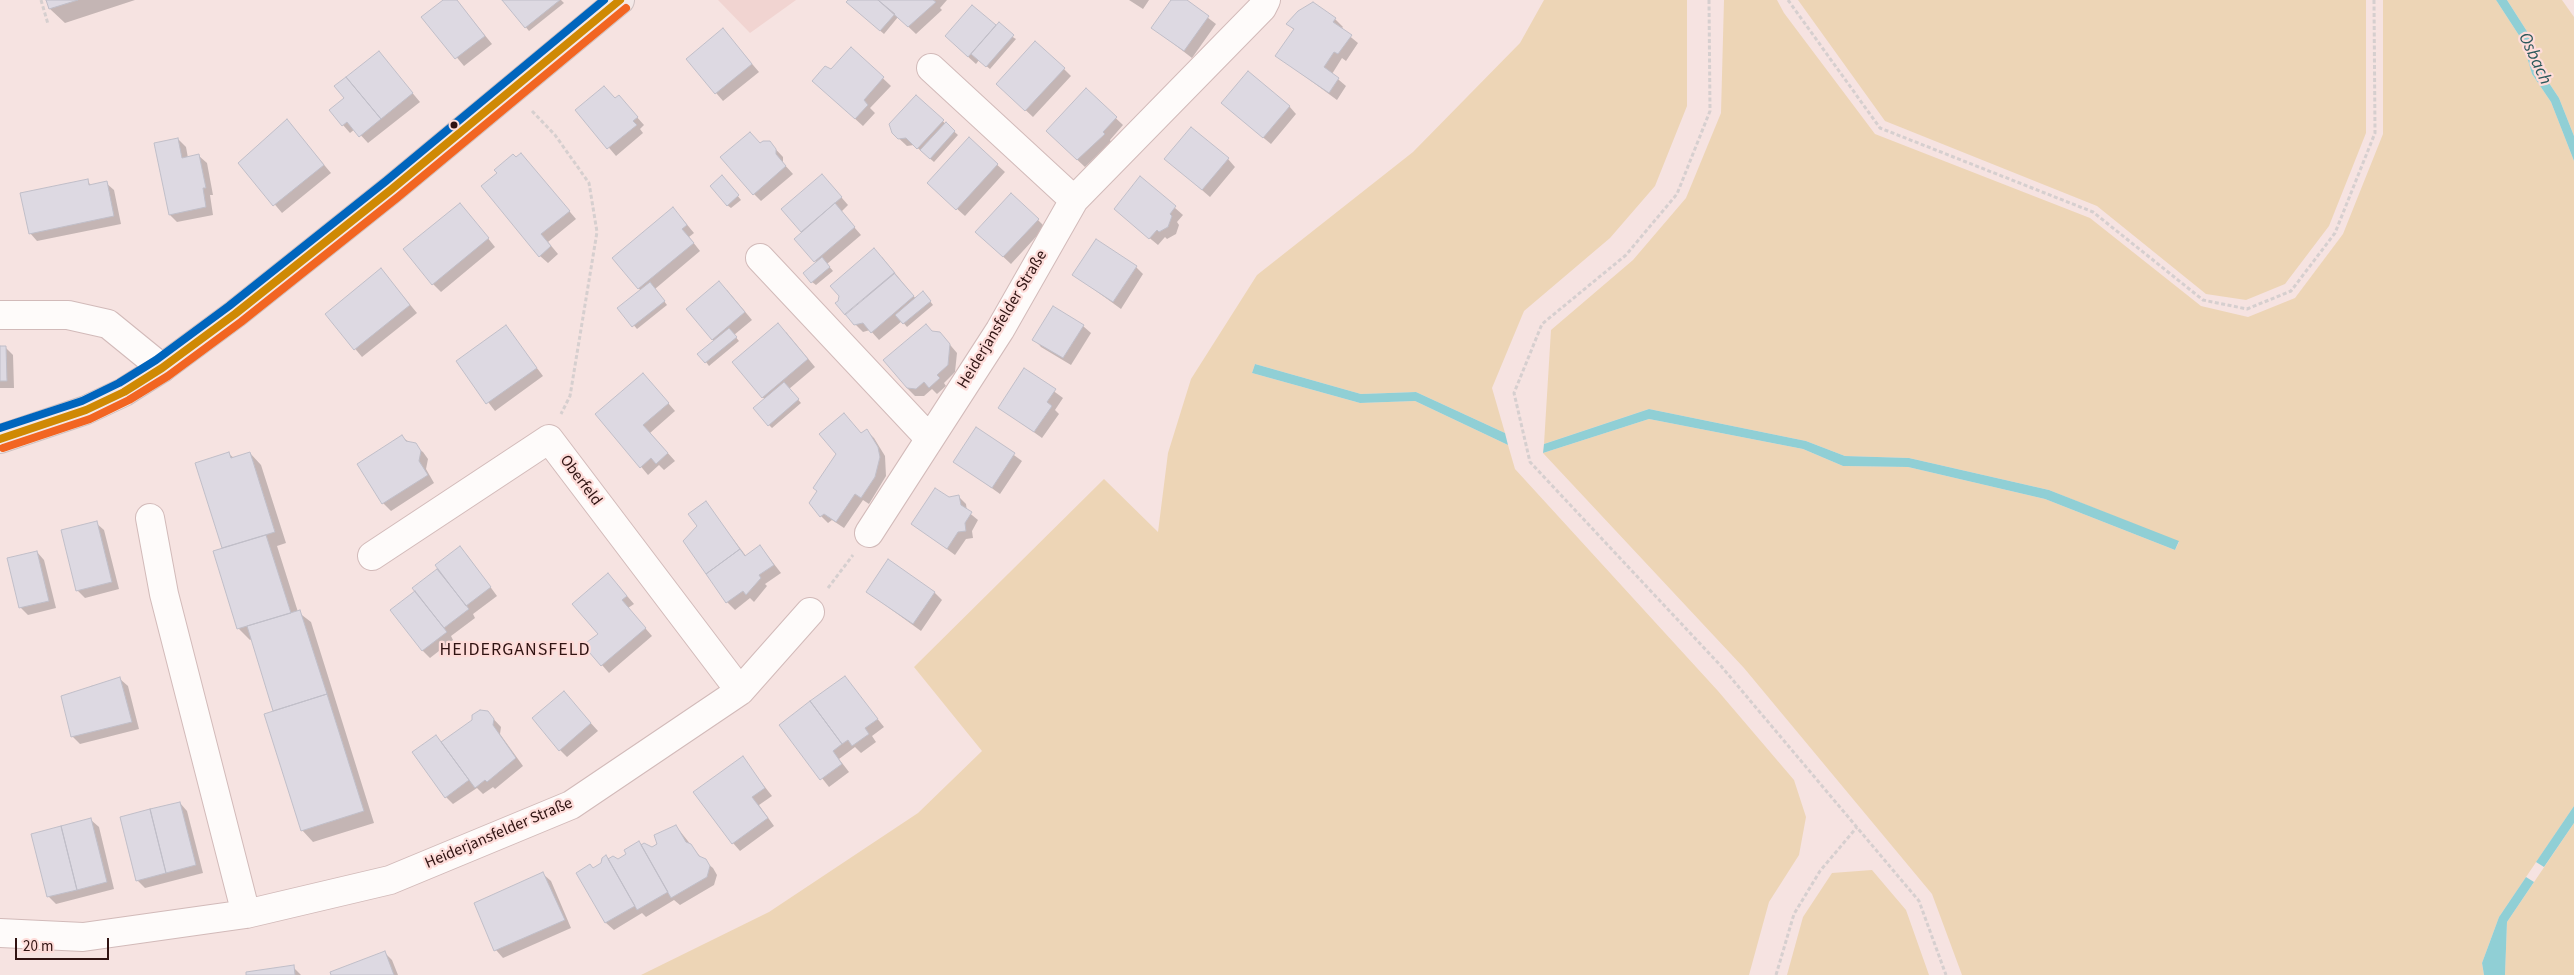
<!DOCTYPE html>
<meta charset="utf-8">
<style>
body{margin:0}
#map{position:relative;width:2574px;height:975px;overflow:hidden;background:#f6e3e1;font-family:"Source Sans 3",sans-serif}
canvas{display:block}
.scale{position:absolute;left:15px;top:938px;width:94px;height:22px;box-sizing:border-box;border:2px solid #301312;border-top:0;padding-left:6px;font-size:15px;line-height:18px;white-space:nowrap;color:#301312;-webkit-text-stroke:4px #fedcd9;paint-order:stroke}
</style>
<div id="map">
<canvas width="2574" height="975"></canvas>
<div class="scale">20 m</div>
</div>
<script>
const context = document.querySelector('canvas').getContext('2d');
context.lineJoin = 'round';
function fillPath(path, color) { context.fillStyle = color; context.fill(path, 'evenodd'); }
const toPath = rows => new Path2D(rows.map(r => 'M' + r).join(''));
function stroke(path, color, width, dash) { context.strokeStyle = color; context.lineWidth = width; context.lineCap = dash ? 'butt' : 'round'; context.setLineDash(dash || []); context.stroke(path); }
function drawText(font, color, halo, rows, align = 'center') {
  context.font = font + ' "Source Sans 3",sans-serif'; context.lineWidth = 4.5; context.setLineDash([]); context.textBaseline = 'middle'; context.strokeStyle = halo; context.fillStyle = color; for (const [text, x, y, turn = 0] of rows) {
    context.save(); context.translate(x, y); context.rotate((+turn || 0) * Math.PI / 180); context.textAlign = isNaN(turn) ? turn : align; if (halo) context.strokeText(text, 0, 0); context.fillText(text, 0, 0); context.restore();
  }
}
fillPath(toPath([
 [718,0,796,0,750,33]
]), '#f1d4d1');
fillPath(toPath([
 [1544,0,1687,0,1687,106,1655,186,1610,238,1524,311,1492,388,1505,433,1416,392,1361,394,1255,364,1252,373,1360,403,1415,401,1508,445,1515,469,1718,691,1794,780,1806,817,1799,855,1769,902,1749,975,641,975,769,912,918,813,982,751,914,667,1104,479,1158,532,1168,453,1191,379,1257,275,1413,152,1520,43],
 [1724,0,1777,0,1784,13,1875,134,2090,218,2201,306,2248,317,2295,298,2343,234,2383,134,2383,0,2496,0,2522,40,2532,74,2551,102,2574,161,2574,806,2499,917,2482,963,2484,975,1962,975,1932,894,1744,668,1543,453,1649,419,1803,449,1843,466,1908,467,2045,499,2175,550,2179,542,2049,490,1909,458,1845,456,1806,441,1649,409,1544,444,1551,330,1633,260,1686,198,1721,113],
 [1798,0,2366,0,2366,133,2329,226,2285,284,2246,300,2206,294,2097,206,1885,121],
 [2507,0,2562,0,2574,17,2574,136,2559,98,2541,71,2530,36],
 [2574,823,2574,975,2505,975,2507,922],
 [1872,870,1906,910,1929,975,1787,975,1803,917,1832,873]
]), '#edd5b6');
fillPath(toPath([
 [2496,0,2507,0,2530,36,2541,71,2559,98,2574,136,2574,161,2551,102,2532,74,2522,40],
 [1255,364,1361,394,1416,392,1505,433,1508,445,1415,401,1360,403,1252,373],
 [1649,409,1806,441,1845,456,1909,458,2049,490,2179,541,2175,550,2045,499,1908,467,1843,466,1803,449,1649,419,1543,453,1544,444],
 [2574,806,2574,823,2544,867,2536,862],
 [2526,877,2534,882,2507,922,2505,975,2484,975,2482,963,2499,917]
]), '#90cfd5');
fillPath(toPath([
 [47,0,135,0,65,23,50,9],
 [445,0,456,0,492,44,464,66,423,17],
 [503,0,561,0,564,3,529,31],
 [850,0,947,0,940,8,942,10,916,34,898,17,884,34,851,6],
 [1129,0,1149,0,1143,9],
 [1172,0,1185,0,1216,24,1192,58,1153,28],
 [1313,4,1335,19,1343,27,1341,29,1358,43,1346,61,1342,58,1332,74,1346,86,1337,100,1277,56,1294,30,1288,24],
 [972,7,996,27,1016,39,990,69,979,60,976,64,954,44],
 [730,38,759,72,723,101,687,59],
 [852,49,891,86,870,108,875,113,863,126,821,88,831,71],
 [379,53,420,102,368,143,355,129,350,133,343,125,345,98],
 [1064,69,1071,76,1033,117,1005,91],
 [1086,90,1123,125,1110,140,1111,142,1085,167,1055,139],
 [619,97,644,125,640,129,643,133,616,156,577,110],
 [916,97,958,135,934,162,914,145,907,146,893,133],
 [1289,106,1296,114,1271,144,1231,111],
 [287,121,331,173,282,213,240,163],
 [178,139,186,147,188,158,199,156,207,163,213,195,210,195,213,215,177,222,170,215],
 [969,139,1005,172,965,216,936,190],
 [769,142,783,157,783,163,793,174,761,201,754,194,761,144],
 [521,154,576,219,548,242,558,254,548,263,540,256,516,158],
 [1166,159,1228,159,1235,167,1210,197],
 [1141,178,1183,215,1177,222,1179,225,1176,234,1167,239,1165,237,1158,245,1123,216],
 [725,180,741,200,731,208,727,205],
 [87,181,92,186,106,183,114,190,121,224,37,241,30,233],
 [829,183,848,205,841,212,861,235,827,264,833,271,816,285,812,282,817,263,796,239,803,233,783,209],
 [467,212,495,247,441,292,433,284],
 [680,216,694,233,689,237,700,251,655,289,667,305,637,329,619,308,641,291,613,258],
 [1038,220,1045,227,1011,264,984,239],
 [882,257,916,299,926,296,933,305,907,327,902,321,879,340,870,330,863,332,855,324],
 [1136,267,1143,274,1121,309,1074,275],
 [388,278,417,313,362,357,326,314],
 [727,290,752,320,734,335,739,341,709,366,706,362,714,341,688,309],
 [1083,326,1091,333,1071,365,1041,347,1034,339],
 [506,327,543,376,495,411,457,362],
 [786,332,815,367,789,389,801,403,772,428,769,425,765,399,762,397],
 [933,332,940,333,957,353,955,372,944,383,946,386,937,394,932,389,924,396,915,396,907,388],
 [5,347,13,355,14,388,0,388,0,348],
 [1025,370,1063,398,1055,410,1059,414,1042,438,1000,408],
 [650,382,675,411,650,433,675,461,664,470,659,465,648,475,597,414],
 [844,415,862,435,867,431,874,438,885,456,886,476,869,504,863,500,844,528,832,520,828,523,821,516,838,454],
 [977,428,1022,461,1000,494,954,461],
 [402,437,423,452,428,459,426,469,434,483,391,511,383,503],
 [250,453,261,465,286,543,277,546,298,612,311,622,374,823,313,842,302,830,275,712,252,639,250,640,239,629,214,552,223,549,196,464,229,454,234,458],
 [958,496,966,504,967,511,978,520,972,531,973,538,966,539,955,555,913,524],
 [706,503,746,556,760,546,781,573,765,584,767,586,754,602,750,598,735,610,727,602,698,527],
 [96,523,104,530,119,589,85,598,77,590],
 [37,552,44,560,56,608,28,615,21,608,8,559],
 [467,555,497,596,473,614,475,618,451,636,453,640,430,658,423,651,417,592,414,588,439,569],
 [616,583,634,604,628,608,652,636,609,673,602,665,599,634],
 [867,592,934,592,942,600,921,631],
 [845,678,884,727,872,736,876,742,861,753,855,747,839,759,849,772,829,787,780,725],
 [120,679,128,686,139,729,80,744,72,736,91,686],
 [571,701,598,731,567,757,560,750],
 [488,713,501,727,500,734,523,766,495,789,493,787,483,794,477,788,453,804,446,797,436,737,442,743],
 [742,758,772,796,759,805,774,826,740,851,733,843],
 [180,803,187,811,203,873,145,888,137,880],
 [91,820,99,827,114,889,56,904,48,896],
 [676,826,702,859,713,868,717,875,714,885,680,905,674,900,646,917,642,913,614,930,606,923,577,873,594,869,602,864,606,856,610,860,618,860,628,855,639,843,652,848],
 [543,874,551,881,571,928,503,958,496,950,475,904],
 [385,953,392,960,398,975,333,975],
 [293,967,301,975,247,975]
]), '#0003');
const building = toPath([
 [46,0,78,0,49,9,46,0],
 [443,0,457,0,485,36,455,59,421,17,443,0],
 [502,0,560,0,525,28,502,0],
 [848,0,878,0,895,14,880,31,846,2,848,0],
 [878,0,933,0,936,2,908,27,878,0],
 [1171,0,1187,0,1209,16,1184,51,1151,28,1171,0],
 [1313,2,1336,18,1333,22,1352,35,1338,54,1334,52,1324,67,1339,78,1329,93,1275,56,1294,29,1286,24,1298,11,1313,2],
 [972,5,996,25,968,57,945,36,972,5],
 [999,22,1014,35,986,67,971,54,999,22],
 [723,28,752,64,715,94,686,59,723,28],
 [1035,41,1065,68,1025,111,996,84,1035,41],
 [851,47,884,77,864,100,868,105,855,119,812,81,825,66,831,69,851,47],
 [379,51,413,93,381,119,346,77,379,51],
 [1248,71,1290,106,1263,138,1221,103,1248,71],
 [346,77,381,119,359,137,347,122,342,126,329,110,344,98,334,86,346,77],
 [604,86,615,98,619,95,638,117,633,121,637,125,607,149,575,110,604,86],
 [1086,88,1117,117,1103,132,1105,134,1077,160,1046,131,1086,88],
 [916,95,944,120,917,149,906,138,898,139,892,133,889,124,916,95],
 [287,119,324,165,273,206,238,163,287,119],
 [946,122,955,131,930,159,920,150,946,122],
 [1191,127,1229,158,1202,190,1164,159,1191,127],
 [750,132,760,143,763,141,770,141,776,149,776,154,786,166,753,195,720,157,750,132],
 [969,137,998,164,956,210,927,183,969,137],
 [178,138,182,158,199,154,206,188,203,188,206,207,169,215,154,143,178,138],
 [521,153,570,211,541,234,551,246,539,257,481,186,497,173,494,170,513,154,516,157,521,153],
 [822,174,842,197,801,232,781,209,822,174],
 [722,175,739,195,727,206,710,186,722,175],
 [1140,176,1176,206,1170,214,1172,216,1168,227,1159,232,1157,230,1149,239,1114,209,1140,176],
 [88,179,89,185,107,181,114,216,29,234,20,193,88,179],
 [1011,193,1039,219,1003,257,975,232,1011,193],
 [460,203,489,238,432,285,403,249,460,203],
 [835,203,855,227,814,262,794,239,835,203],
 [673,207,687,225,682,229,694,243,638,289,612,258,673,207],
 [1096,239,1137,266,1113,302,1072,275,1096,239],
 [874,248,895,273,845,315,835,303,838,301,839,296,830,286,874,248],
 [822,257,830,267,811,283,803,273,822,257],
 [381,268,410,305,354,350,325,314,381,268],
 [894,273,914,296,871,333,863,323,854,325,845,314,894,273],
 [719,281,745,312,712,340,686,309,719,281],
 [650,282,665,301,632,327,617,308,650,282],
 [923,291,931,301,903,324,895,315,923,291],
 [1053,306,1084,325,1063,358,1032,340,1053,306],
 [778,323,808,359,762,398,732,362,778,323],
 [926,324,932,331,940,332,950,344,948,365,937,375,940,378,929,388,924,382,916,389,907,388,883,360,926,324],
 [506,325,537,368,486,404,456,361,506,325],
 [729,328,737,337,705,363,697,354,729,328],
 [0,346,6,346,7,381,0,381,0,346],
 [1024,368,1056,389,1047,402,1052,406,1034,432,998,408,1024,368],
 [643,373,669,403,643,425,668,453,656,464,651,458,640,468,595,414,643,373],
 [784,382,799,399,768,426,753,408,784,382],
 [844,413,861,433,867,429,878,447,880,457,875,477,861,498,855,494,836,522,824,514,820,517,809,503,817,491,813,488,836,454,819,434,844,413],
 [976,427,1015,453,992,488,953,462,976,427],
 [402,435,406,441,416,443,421,451,419,461,428,475,382,504,357,464,402,435],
 [229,452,231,458,250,452,275,532,222,548,195,463,229,452],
 [935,488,949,497,959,495,961,505,972,512,965,523,966,531,958,532,947,549,911,524,935,488],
 [706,501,740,549,706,574,683,541,697,526,688,514,706,501],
 [97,521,112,582,76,591,61,530,97,521],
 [266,535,291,613,237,629,213,551,266,535],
 [760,545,774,565,759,575,761,578,746,595,743,591,726,603,706,574,740,549,745,556,760,545],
 [460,546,491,587,466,606,435,565,460,546],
 [37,551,49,601,19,608,7,558,37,551],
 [888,559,935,592,913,624,866,592,888,559],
 [437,569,469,609,444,628,412,588,437,569],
 [608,573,627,596,622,600,646,628,601,666,583,645,598,634,572,604,608,573],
 [415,591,447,632,422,651,390,610,415,591],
 [300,610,327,694,273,711,247,626,300,610],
 [845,676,878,719,865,728,869,734,852,746,848,740,842,744,810,701,845,676],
 [120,677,132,722,71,737,61,696,120,677],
 [564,691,591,723,559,751,532,718,564,691],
 [327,694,364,811,301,831,264,714,327,694],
 [810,701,842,744,833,751,842,764,820,780,779,725,810,701],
 [480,710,488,711,494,719,493,725,516,758,487,782,485,780,475,788,441,742,472,720,472,715,480,710],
 [436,735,469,780,445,798,412,752,436,735],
 [743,756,765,788,752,797,768,818,732,844,693,792,743,756],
 [180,802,196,865,166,873,150,809,180,802],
 [150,809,166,873,136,881,120,817,150,809],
 [91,818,107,882,77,890,61,826,91,818],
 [676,825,686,842,691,844,699,856,706,859,710,866,707,877,671,898,641,845,644,843,652,847,657,844,654,835,676,825],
 [61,826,77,890,47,897,31,834,61,826],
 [639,841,668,892,637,910,608,859,613,856,618,859,626,854,624,850,639,841],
 [606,855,635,906,605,923,576,873,590,864,593,868,601,863,602,858,606,855],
 [543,872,565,920,494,951,474,903,543,872],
 [385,951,394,975,331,975,330,972,385,951],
 [294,965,295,975,246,975,246,972,294,965]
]);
fillPath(building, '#ddd9e2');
stroke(building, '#c0bec8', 1);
const minor = toPath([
 [931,68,1074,200],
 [760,258,929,438],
 [0,315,68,315,108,324,162,368],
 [150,518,164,594,246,914],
 [869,533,1000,330,1074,200,1262,8,1266,0],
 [372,556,549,439,740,691],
 [0,933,83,937,246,914,390,880,571,805,740,691,810,612]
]);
const primary = toPath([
 [0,439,86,410,124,392,162,368,235,314,392,189,620,0]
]);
stroke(minor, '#d2bab9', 30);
stroke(primary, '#cec1c1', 30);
stroke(toPath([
 [41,0,48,24],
 [1709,0,1710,111,1677,194,1626,255,1542,324,1514,393,1530,462,1721,666,1919,901,1946,975],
 [1788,0,1880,128,2093,212,2203,300,2247,309,2291,291,2335,233,2375,133,2374,0],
 [532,111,555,135,589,183,597,232,570,396,561,414],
 [828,588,853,555],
 [1776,975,1794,914,1820,871,1857,827]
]), '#d6cfcf', 3, [4, 2.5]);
stroke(minor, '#fefbfa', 28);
stroke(primary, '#f4e9e8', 28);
stroke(toPath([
 [0,439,86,410,124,392,162,368,235,314,392,189,620,0]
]), '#cf8904', 8);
stroke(toPath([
 [3,448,90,419,129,400,168,376,241,322,398,197,626,8]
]), '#f26522', 8);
stroke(toPath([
 [0,428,82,401,119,383,156,360,229,306,386,181,604,0]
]), '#0065bd', 8);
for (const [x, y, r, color] of [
 [454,125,4.5,"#301312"]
]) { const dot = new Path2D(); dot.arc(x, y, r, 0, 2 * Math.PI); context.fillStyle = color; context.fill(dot); stroke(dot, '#fedcd9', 2); }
drawText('16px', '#301312', '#fedcd9', [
 ["Heiderjansfelder Straße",1003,320,-59],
 ["Oberfeld",580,481,53],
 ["Heiderjansfelder Straße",499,834,-23]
]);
drawText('italic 18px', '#2b585b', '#fedcd9', [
 ["Osbach",2534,59,65]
]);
context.letterSpacing = '1px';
drawText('18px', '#301312', '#fedcd9', [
 ["HEIDERGANSFELD",515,651]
]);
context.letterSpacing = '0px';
</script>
